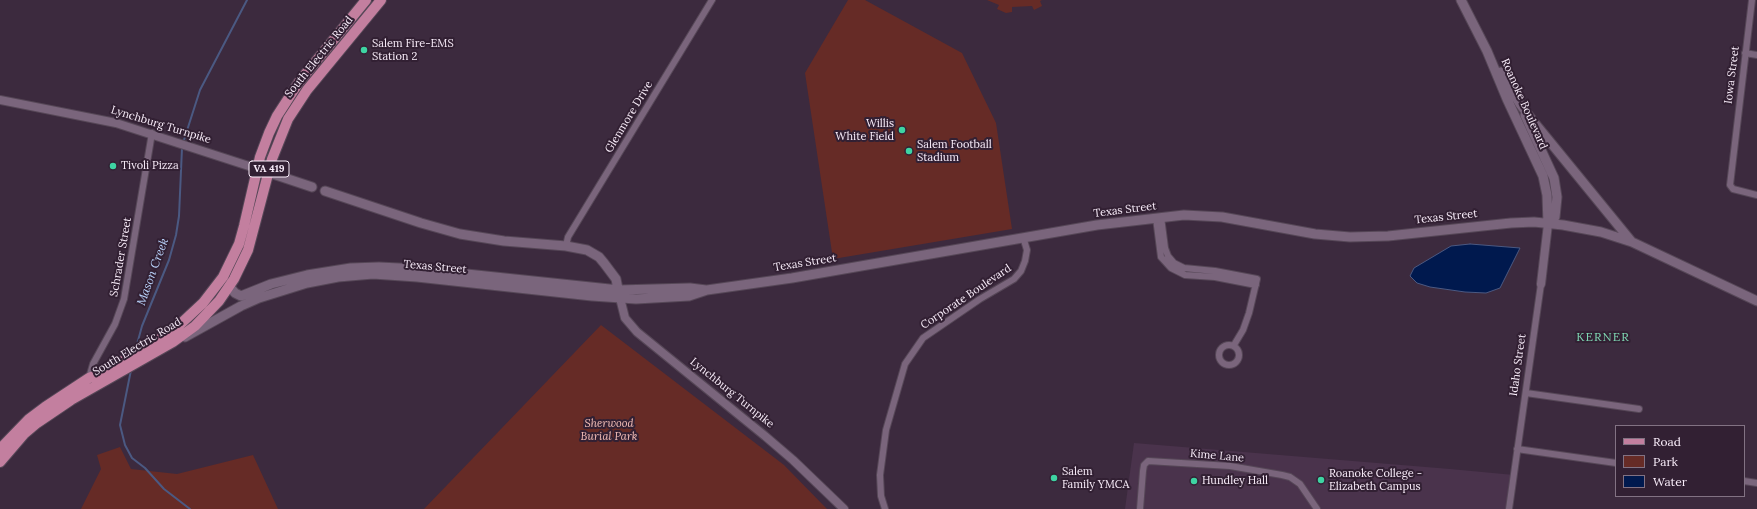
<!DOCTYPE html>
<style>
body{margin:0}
#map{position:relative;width:1757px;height:509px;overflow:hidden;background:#3c2a3e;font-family:Lora,serif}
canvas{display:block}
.legend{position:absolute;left:1615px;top:425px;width:130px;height:72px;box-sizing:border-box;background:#322033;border:1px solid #827283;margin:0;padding:5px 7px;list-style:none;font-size:12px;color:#f9edfa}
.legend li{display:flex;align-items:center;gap:8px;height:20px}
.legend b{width:20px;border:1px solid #827283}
</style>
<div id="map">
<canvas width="1757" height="509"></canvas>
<ul class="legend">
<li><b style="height:5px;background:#c37f9f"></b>Road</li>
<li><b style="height:11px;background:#662b26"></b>Park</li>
<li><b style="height:11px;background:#00194e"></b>Water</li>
</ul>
</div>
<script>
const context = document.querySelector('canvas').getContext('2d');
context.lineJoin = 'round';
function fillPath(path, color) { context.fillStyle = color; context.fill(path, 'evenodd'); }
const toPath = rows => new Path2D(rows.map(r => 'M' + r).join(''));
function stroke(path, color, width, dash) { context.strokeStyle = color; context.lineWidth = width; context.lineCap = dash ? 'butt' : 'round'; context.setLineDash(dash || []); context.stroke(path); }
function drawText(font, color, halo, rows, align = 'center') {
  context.font = font + ' Lora,serif'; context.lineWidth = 4; context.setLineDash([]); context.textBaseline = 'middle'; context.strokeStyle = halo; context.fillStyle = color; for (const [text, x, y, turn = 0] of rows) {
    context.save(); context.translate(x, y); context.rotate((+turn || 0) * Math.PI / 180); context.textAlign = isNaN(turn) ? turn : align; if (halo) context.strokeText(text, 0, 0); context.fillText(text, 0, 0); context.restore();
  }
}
fillPath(toPath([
 [1134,443,1450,469,1514,475,1509,509,1125,509]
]), '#4a334c');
fillPath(toPath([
 [848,0,865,0,962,53,996,123,1012,229,833,259,805,73],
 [987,0,1042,0,1040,1,1042,6,1034,10,1032,6,1012,7,1012,12,1006,13,997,9,999,5],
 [601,325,784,465,827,509,424,509],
 [120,447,131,469,177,474,253,455,278,509,81,509,101,469,97,455]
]), '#662b26');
const water = toPath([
 [1470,244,1520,248,1500,288,1486,293,1465,292,1430,287,1417,283,1410,276,1414,268,1451,246,1470,244]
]);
fillPath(water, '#00194e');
stroke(water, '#4b5982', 1);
stroke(toPath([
 [183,143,200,90,247,0],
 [136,348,142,326,169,260,176,235,179,216,182,148],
 [131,370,120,425,125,445,132,458,145,468,164,489,190,509]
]), '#4b5982', 2);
const minor = toPath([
 [1752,0,1730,185,1733,189,1757,195],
 [1745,53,1757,55],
 [1161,217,1165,248,1168,256,1174,263,1184,268,1215,271,1257,279,1249,313,1243,330,1234,345],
 [1156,218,1161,257,1171,268,1185,275,1215,277,1256,285],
 [566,246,568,237,712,0],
 '1219 355a10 10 0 1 1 20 0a10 10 0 1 1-20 0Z',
 [89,378,93,364,115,324,124,299,152,133],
 [1526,393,1639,409],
 [1517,449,1616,463],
 [1744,481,1757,483],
 [885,509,881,496,880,475,886,430,905,364,923,338,980,299,1014,279,1021,271,1025,261,1027,250,1023,237],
 [1140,509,1143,471,1144,465,1148,461,1230,466,1282,475,1290,477,1300,484,1317,509],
 [1509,509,1541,284]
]);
const tertiary = toPath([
 [0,100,116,123,258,169],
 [1541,284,1548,224],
 [620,298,625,318,637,332,765,436,793,460,844,509]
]);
const secondary = toPath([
 [1461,0,1487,51,1507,99,1543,176,1547,195,1548,224],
 [1501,72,1520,104,1533,121,1631,241],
 [1525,115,1554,178,1557,197,1555,217,1548,224],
 [258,169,312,187],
 [325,191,421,223,460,234,504,241,566,246,587,250,599,257,604,263,616,279,619,294],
 [229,286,235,293,241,296,271,284,307,275,351,268,379,267,419,269,619,290,690,288,706,290],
 [185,337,241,306,259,298,307,283,338,277,373,274,417,277,592,296,636,299,689,296,707,290,792,278,1097,225,1184,215,1222,217,1315,234,1350,237,1388,236,1511,223,1534,222,1563,225,1601,232,1632,242,1757,301]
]);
const primary = toPath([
 [0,449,29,419,45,407,89,378,104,372,173,331,203,303,223,277,239,244,244,226,260,157,269,133,277,116,299,82,366,0],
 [0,462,24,434,37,423,71,400,173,342,195,326,219,301,234,279,248,250,272,159,288,119,307,90,381,0]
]);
stroke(minor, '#564757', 8);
stroke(tertiary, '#564757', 10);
stroke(secondary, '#564757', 11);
stroke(primary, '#564757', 12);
stroke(minor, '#7a657c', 6);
stroke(tertiary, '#7a657c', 8);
stroke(secondary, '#7a657c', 9);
stroke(primary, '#c37f9f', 10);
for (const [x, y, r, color] of [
 [364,50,4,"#3ed4a3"],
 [902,130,4,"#3ed4a3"],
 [909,151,4,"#3ed4a3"],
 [113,166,4,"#3ed4a3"],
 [1054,478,4,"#3ed4a3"],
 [1321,480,4,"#3ed4a3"],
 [1194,481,4,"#3ed4a3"]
]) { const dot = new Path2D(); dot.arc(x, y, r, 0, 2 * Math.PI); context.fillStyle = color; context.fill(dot); stroke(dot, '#322033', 1.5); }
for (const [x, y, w] of [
 [269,169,40]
]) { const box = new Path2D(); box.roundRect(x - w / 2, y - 8, w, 16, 3); context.fillStyle = '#322033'; context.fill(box); stroke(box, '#f9edfa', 1); }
drawText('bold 10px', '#f9edfa', null, [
 ["VA 419",269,169]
]);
drawText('11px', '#f9edfa', '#322033', [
 ["Salem Fire-EMS",372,44],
 ["Station 2",372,57],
 ["Willis",894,124,"right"],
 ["White Field",894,137,"right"],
 ["Salem Football",917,145],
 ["Stadium",917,158],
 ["Tivoli Pizza",121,166],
 ["Salem",1062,472],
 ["Family YMCA",1062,485],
 ["Roanoke College -",1329,474],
 ["Elizabeth Campus",1329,487],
 ["Hundley Hall",1202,481]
], 'left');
drawText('11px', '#f9edfa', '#322033', [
 ["South Electric Road",319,57,-51],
 ["Iowa Street",1732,75,-83],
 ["Roanoke Boulevard",1524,104,66],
 ["Glenmore Drive",629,117,-59],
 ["Lynchburg Turnpike",161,125,17],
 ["Texas Street",1125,210,-7],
 ["Texas Street",1446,217,-6],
 ["Schrader Street",121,257,-80],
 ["Texas Street",805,263,-9],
 ["Texas Street",435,267,5],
 ["Corporate Boulevard",966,297,-34],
 ["South Electric Road",137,347,-31],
 ["Idaho Street",1518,365,-82],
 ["Lynchburg Turnpike",732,393,39],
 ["Kime Lane",1217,456,5]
]);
drawText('italic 11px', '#f5bfb8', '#322033', [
 ["Sherwood",609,424],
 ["Burial Park",609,437]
]);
drawText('italic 12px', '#bbd4fd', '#322033', [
 ["Mason Creek",153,272,-70]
]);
context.letterSpacing = '1px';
drawText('12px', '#7fd7b3', '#322033', [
 ["KERNER",1603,338]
]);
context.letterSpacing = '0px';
</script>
